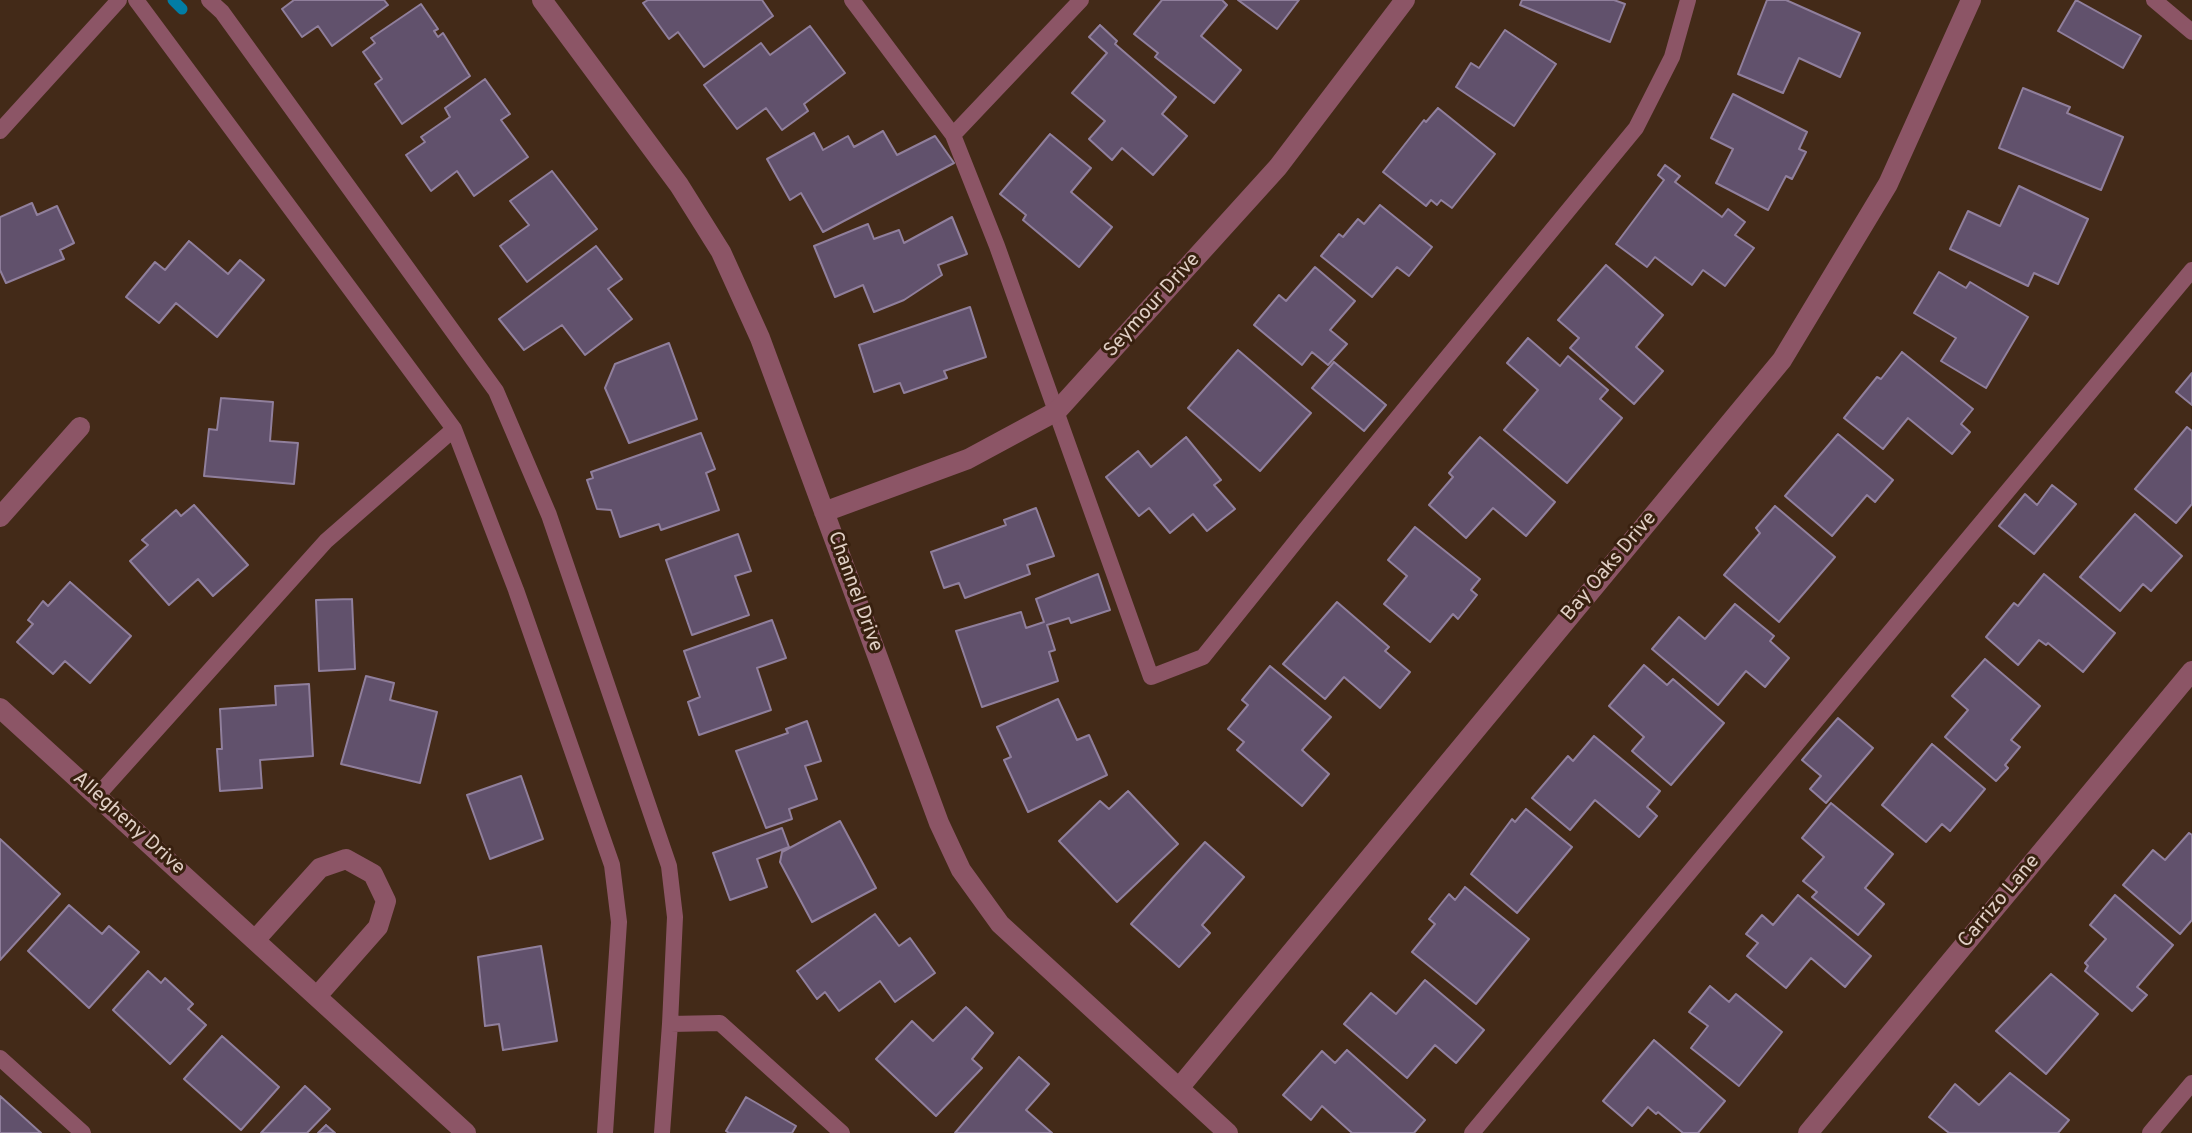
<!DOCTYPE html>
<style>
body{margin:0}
canvas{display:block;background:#432a18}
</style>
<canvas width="2192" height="1133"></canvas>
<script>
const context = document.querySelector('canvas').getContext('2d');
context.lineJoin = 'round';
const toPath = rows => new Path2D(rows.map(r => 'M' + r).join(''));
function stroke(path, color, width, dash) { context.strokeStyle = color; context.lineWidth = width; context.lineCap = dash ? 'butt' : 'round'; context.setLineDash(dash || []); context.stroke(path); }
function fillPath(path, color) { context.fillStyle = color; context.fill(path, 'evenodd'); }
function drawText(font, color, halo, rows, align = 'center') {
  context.font = font + ' Overpass,sans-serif'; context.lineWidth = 6; context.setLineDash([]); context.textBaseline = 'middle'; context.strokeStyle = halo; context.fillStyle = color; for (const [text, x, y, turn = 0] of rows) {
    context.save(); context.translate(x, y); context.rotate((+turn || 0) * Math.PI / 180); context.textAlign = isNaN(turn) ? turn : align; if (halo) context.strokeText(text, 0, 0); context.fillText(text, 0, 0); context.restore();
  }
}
stroke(toPath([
 [173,0,182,9]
]), '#027da5', 11);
const building = toPath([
 [294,0,384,0,388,5,332,46,318,26,302,37,282,9,294,0],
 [648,0,762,0,773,16,704,67,678,32,669,39,643,3,648,0],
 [1162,0,1222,0,1227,5,1201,36,1241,70,1214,103,1155,57,1158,53,1134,34,1162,0],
 [1238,0,1299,0,1277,29,1238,0],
 [1522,0,1614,0,1625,4,1610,42,1520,5,1522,0],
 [1767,0,1786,0,1860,33,1840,77,1799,58,1783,93,1738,74,1767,0],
 [2076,0,2141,36,2123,68,2058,31,2076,0],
 [421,4,438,29,434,31,438,37,443,33,470,76,402,124,375,84,382,79,363,52,375,43,371,38,421,4],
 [1100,25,1117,41,1115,44,1176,97,1162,114,1187,136,1153,175,1122,148,1112,160,1089,139,1105,121,1072,93,1107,53,1089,37,1100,25],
 [810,26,845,73,804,104,808,111,782,130,766,108,737,129,704,85,761,43,770,55,810,26],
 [1505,30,1556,64,1514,126,1456,87,1471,63,1479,68,1505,30],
 [485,79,510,114,501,120,528,157,474,196,457,171,431,191,406,155,425,142,421,137,450,117,445,108,485,79],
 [2023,88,2070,107,2067,113,2123,137,2101,190,1999,148,2023,88],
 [1733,94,1807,132,1799,149,1806,152,1792,179,1786,176,1768,210,1716,183,1733,149,1711,138,1733,94],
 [1438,108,1495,154,1452,208,1441,200,1437,205,1431,200,1426,206,1383,172,1424,120,1426,122,1438,108],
 [883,131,897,155,935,136,954,163,823,232,801,193,790,200,767,159,814,133,823,150,848,136,854,147,883,131],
 [1050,134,1091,168,1071,192,1112,227,1079,267,1023,220,1026,215,1000,194,1050,134],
 [1665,165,1680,176,1675,182,1722,217,1728,209,1745,222,1735,235,1754,248,1725,286,1703,270,1692,285,1655,257,1647,267,1616,244,1664,180,1658,175,1665,165],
 [552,171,597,229,527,282,500,246,529,225,510,201,552,171],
 [2019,186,2088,219,2058,284,2034,273,2028,286,1950,249,1968,211,2000,226,2019,186],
 [32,203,37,215,57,206,74,243,60,250,64,259,6,283,0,270,0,217,32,203],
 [1380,205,1432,247,1409,276,1397,267,1372,297,1321,256,1339,234,1343,237,1358,219,1364,224,1380,205],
 [952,217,967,254,938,265,942,275,904,300,874,312,863,285,835,297,814,246,868,224,874,239,899,230,904,243,952,217],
 [189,241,228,274,240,260,264,280,217,337,176,303,159,323,126,297,155,262,165,270,189,241],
 [596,246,622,279,608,289,632,319,585,355,562,325,524,350,499,319,596,246],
 [1606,265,1663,315,1636,347,1663,371,1634,404,1570,348,1579,338,1558,320,1606,265],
 [1315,267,1355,301,1330,330,1347,344,1328,365,1312,352,1302,365,1254,325,1279,295,1286,301,1315,267],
 [1939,272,1966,288,1970,282,2028,317,1986,388,1941,361,1956,338,1914,313,1939,272],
 [970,307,986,357,944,371,947,378,904,393,900,383,874,392,859,345,970,307],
 [1528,338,1560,366,1568,356,1608,390,1600,399,1622,418,1567,483,1504,430,1538,390,1507,363,1528,338],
 [669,343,697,419,629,443,605,388,615,364,669,343],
 [1238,350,1311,413,1260,471,1188,408,1238,350],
 [1902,352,1973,409,1961,424,1970,432,1952,454,1908,418,1883,449,1844,418,1877,377,1881,379,1902,352],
 [1334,362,1386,405,1364,431,1312,388,1334,362],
 [2192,373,2192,405,2176,392,2192,373],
 [221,398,273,402,270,441,298,443,294,484,204,476,209,429,217,430,221,398],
 [2187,427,2192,431,2192,504,2176,523,2135,489,2187,427],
 [701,433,715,469,706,473,719,510,661,530,659,524,620,537,611,510,597,509,587,480,593,478,591,472,701,433],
 [1838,434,1893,480,1875,502,1867,495,1832,536,1785,496,1838,434],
 [1186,437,1221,480,1214,485,1235,509,1207,531,1193,514,1170,533,1149,508,1139,516,1106,477,1138,451,1151,467,1186,437],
 [1480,437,1555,502,1526,536,1493,508,1466,538,1429,505,1453,477,1449,473,1480,437],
 [2052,485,2076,504,2034,554,1999,526,2025,494,2037,505,2052,485],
 [194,505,248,565,213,596,198,579,169,605,130,561,148,545,142,540,176,510,181,516,194,505],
 [1775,506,1835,557,1779,622,1724,575,1760,533,1756,528,1775,506],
 [1036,508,1054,556,1027,565,1030,574,965,598,959,583,944,588,931,552,1006,525,1004,520,1036,508],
 [2135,514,2182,556,2151,591,2143,584,2120,611,2080,577,2135,514],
 [1415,527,1480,579,1471,590,1477,595,1458,619,1453,614,1430,642,1384,604,1407,576,1388,560,1415,527],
 [738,534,751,571,735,576,749,615,692,635,666,560,738,534],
 [1098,574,1110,610,1071,623,1069,618,1047,625,1055,650,1049,652,1058,681,982,707,956,631,1021,612,1026,628,1044,622,1036,599,1098,574],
 [2044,574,2115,633,2083,672,2048,643,2046,645,2039,640,2018,665,1986,637,2014,603,2018,606,2044,574],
 [70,582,131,636,90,683,65,661,53,674,17,642,33,624,28,620,43,601,48,606,70,582],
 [352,599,355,669,319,671,316,600,352,599],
 [1337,602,1389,647,1385,651,1410,672,1380,708,1344,677,1325,699,1283,664,1337,602],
 [1735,604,1774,636,1770,641,1789,658,1765,687,1746,671,1718,705,1652,649,1679,617,1705,639,1735,604],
 [772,620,786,658,757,668,771,710,699,735,688,702,700,697,684,651,772,620],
 [1985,659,2040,706,2011,740,2020,747,2005,765,2008,768,1996,781,1945,737,1968,710,1952,696,1985,659],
 [1644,665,1667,685,1673,679,1724,723,1671,785,1632,751,1644,737,1609,706,1644,665],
 [1270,666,1331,717,1302,750,1329,774,1302,806,1237,750,1244,742,1228,729,1248,705,1242,700,1270,666],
 [366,676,394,683,390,700,437,712,420,783,341,764,366,676],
 [309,684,313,756,260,760,262,788,220,791,217,749,222,749,220,709,276,705,275,686,309,684],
 [1058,699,1077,740,1089,735,1107,775,1028,812,1004,760,1011,757,997,727,1058,699],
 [1838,718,1873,748,1826,803,1810,789,1821,776,1802,760,1838,718],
 [807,721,821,761,805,766,817,799,789,809,792,819,766,828,736,751,788,733,786,729,807,721],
 [1594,736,1660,791,1647,807,1657,816,1639,837,1595,800,1570,830,1532,798,1568,756,1573,761,1594,736],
 [1932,744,1985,789,1950,831,1942,824,1926,842,1882,805,1932,744],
 [521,776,543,839,490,859,467,795,521,776],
 [1128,791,1178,844,1117,902,1059,841,1100,801,1109,809,1128,791],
 [1831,803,1893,854,1865,888,1884,904,1858,935,1812,897,1817,892,1803,881,1824,857,1802,838,1831,803],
 [1526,809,1572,847,1517,913,1471,874,1512,819,1515,822,1526,809],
 [840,821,876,888,812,922,780,862,782,852,840,821],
 [782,828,789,847,757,859,767,887,730,900,713,853,782,828],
 [2189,833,2192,835,2192,920,2180,934,2123,885,2153,850,2165,860,2189,833],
 [0,839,60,894,0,960,0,839],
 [1205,842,1244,877,1202,925,1210,933,1179,967,1131,924,1205,842],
 [1465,887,1529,939,1476,1004,1412,952,1435,924,1429,919,1449,894,1455,900,1465,887],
 [1798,895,1871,956,1845,987,1811,958,1786,988,1747,956,1758,943,1746,934,1762,915,1773,925,1798,895],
 [2115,895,2173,945,2137,987,2147,995,2132,1011,2085,971,2088,966,2085,963,2106,939,2090,925,2115,895],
 [69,905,102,934,109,926,139,952,89,1008,28,951,69,905],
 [875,914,899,946,910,938,935,973,895,1002,880,981,839,1011,825,992,817,999,797,971,875,914],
 [541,946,557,1041,503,1050,499,1024,485,1026,478,957,541,946],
 [148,971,161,983,165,978,193,1004,188,1009,206,1025,170,1064,113,1010,148,971],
 [2051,974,2098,1014,2046,1074,1996,1031,2051,974],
 [1425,980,1484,1030,1456,1063,1435,1045,1407,1078,1344,1024,1371,993,1396,1014,1425,980],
 [1710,986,1729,1002,1736,994,1782,1032,1739,1086,1691,1048,1708,1026,1689,1012,1710,986],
 [966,1007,993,1033,972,1059,982,1068,936,1116,876,1059,912,1021,933,1041,966,1007],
 [222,1036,279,1087,241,1130,184,1079,222,1036],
 [1654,1040,1725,1101,1698,1133,1683,1133,1658,1112,1656,1114,1648,1107,1632,1126,1603,1101,1654,1040],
 [1347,1050,1425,1120,1414,1133,1352,1133,1322,1106,1311,1120,1283,1095,1322,1051,1335,1063,1347,1050],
 [1019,1057,1049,1084,1026,1110,1052,1133,955,1133,1019,1057],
 [2010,1073,2069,1120,2058,1133,1949,1133,1929,1117,1955,1084,1979,1105,2010,1073],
 [305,1086,330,1109,307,1133,261,1133,305,1086],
 [0,1096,41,1133,0,1133,0,1096],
 [746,1097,796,1126,792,1133,729,1133,726,1131,746,1097],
 [326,1125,335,1133,318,1133,326,1125]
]);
fillPath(building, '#61516c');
stroke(building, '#907f9c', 2);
stroke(toPath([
 [209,0,222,12,496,391,549,515,669,866,675,917,670,1024],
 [852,0,953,135,997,246,1151,677,1203,657,1305,530,1636,128,1672,57,1688,0],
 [2154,0,2192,32],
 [0,131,119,0],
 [953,135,1081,0],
 [454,429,516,590,612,865,619,922,605,1133],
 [97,796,326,541,454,429,136,0],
 [0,1058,83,1133],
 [662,1133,670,1024,720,1023,842,1133],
 [1472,1133,2192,270],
 [2150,1133,2192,1083]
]), '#8c5566', 16);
stroke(toPath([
 [542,0,679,185,721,252,760,338,939,823,961,870,1000,924,1228,1133],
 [824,512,968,459,1057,411,1278,167,1405,0],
 [0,517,80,427],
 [0,708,466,1133],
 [256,939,320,868,346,859,373,874,386,901,378,927,318,995],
 [1179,1088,1782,360,1888,184,1971,0],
 [1808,1133,2192,671]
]), '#8c5566', 20);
drawText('20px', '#e0cfc5', '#38200f', [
 ["Seymour Drive",1153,306,-48],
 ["Bay Oaks Drive",1610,567,-50],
 ["Channel Drive",854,592,70],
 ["Allegheny Drive",128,824,42],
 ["Carrizo Lane",2000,902,-50]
]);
</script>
